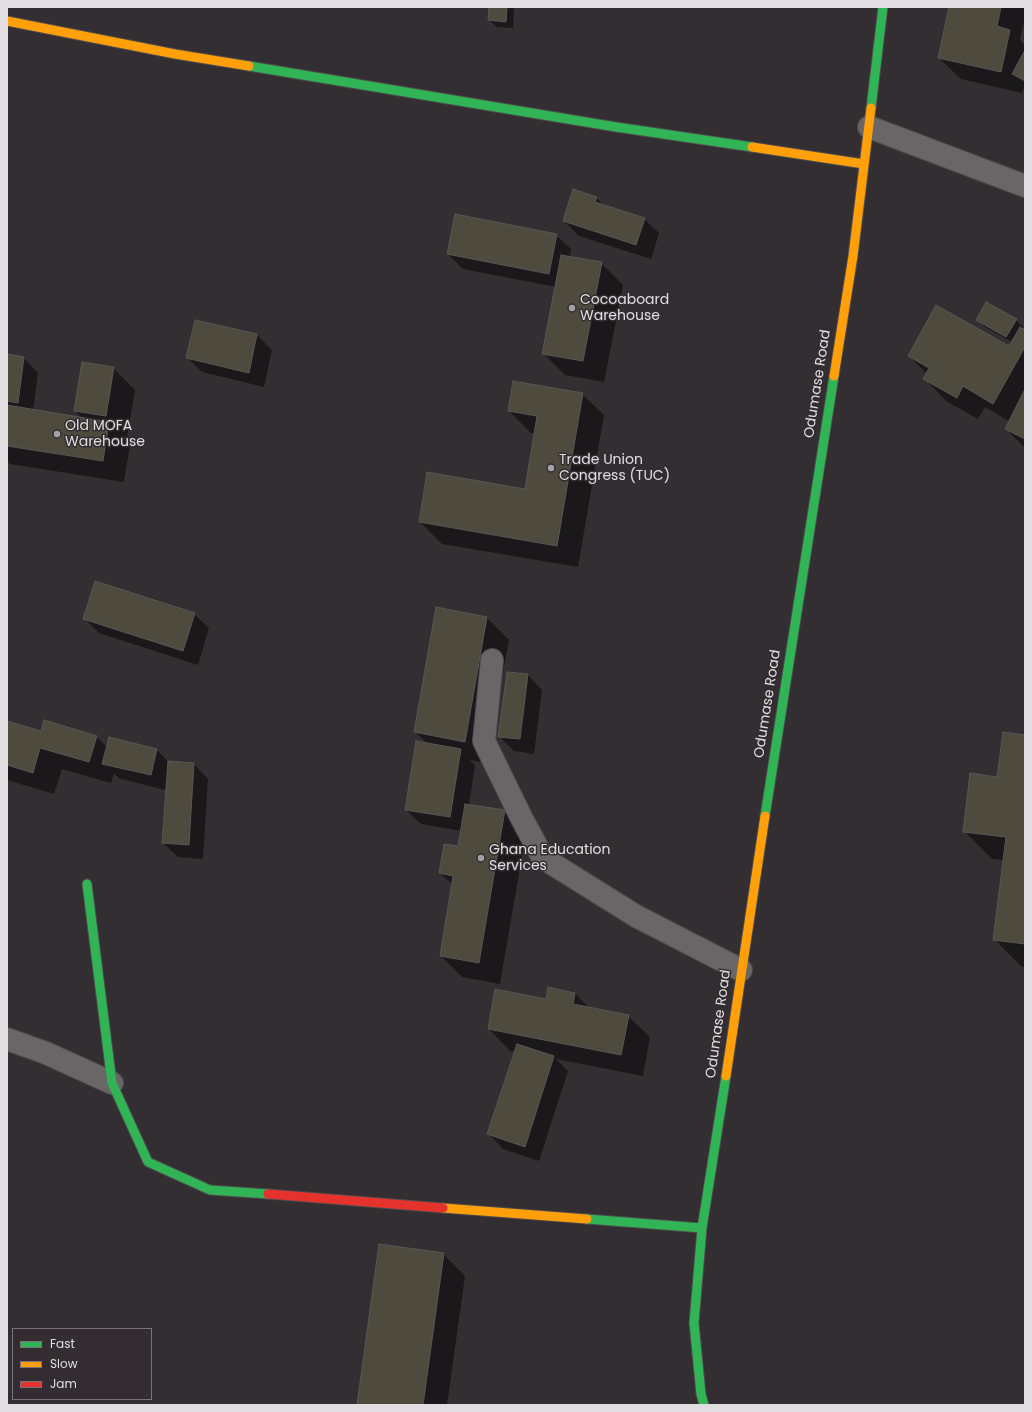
<!DOCTYPE html>
<style>
body{margin:0}
#map{position:relative;width:1032px;height:1412px;overflow:hidden;background:#322e31;font-family:Poppins,sans-serif}
canvas{display:block}
.frame{position:absolute;inset:0;border:8px solid #e1dde0;pointer-events:none}
.legend{position:absolute;left:12px;top:1328px;width:140px;height:72px;box-sizing:border-box;background:#332d32;border:1px solid #797378;margin:0;padding:5px 7px;list-style:none;font-size:12px;color:#e1dde0}
.legend li{display:flex;align-items:center;gap:8px;height:20px}
.legend b{width:20px;border:1px solid #797378}
</style>
<div id="map">
<canvas width="1032" height="1412"></canvas>
<div class="frame"></div>
<ul class="legend">
<li><b style="height:5px;background:#30b455"></b>Fast</li>
<li><b style="height:5px;background:#ff9f0a"></b>Slow</li>
<li><b style="height:5px;background:#e5322d"></b>Jam</li>
</ul>
</div>
<script>
const context = document.querySelector('canvas').getContext('2d');
context.lineJoin = 'round';
function fillPath(path, color) { context.fillStyle = color; context.fill(path, 'evenodd'); }
const toPath = rows => new Path2D(rows.map(r => 'M' + r).join(''));
function stroke(path, color, width, dash) { context.strokeStyle = color; context.lineWidth = width; context.lineCap = dash ? 'butt' : 'round'; context.setLineDash(dash || []); context.stroke(path); }
function drawText(font, color, halo, rows, align = 'center') {
  context.font = font + ' Poppins,sans-serif'; context.lineWidth = 3; context.setLineDash([]); context.textBaseline = 'middle'; context.strokeStyle = halo; context.fillStyle = color; for (const [text, x, y, turn = 0] of rows) {
    context.save(); context.translate(x, y); context.rotate((+turn || 0) * Math.PI / 180); context.textAlign = isNaN(turn) ? turn : align; if (halo) context.strokeText(text, 0, 0); context.fillText(text, 0, 0); context.restore();
  }
}
fillPath(toPath([
 [490,7,514,7,513,28,497,27,489,20],
 [950,7,1025,7,1025,17,1020,40,1025,46,1025,85,1022,93,961,79,939,58],
 [596,198,605,206,644,219,659,233,651,259,579,236,564,221],
 [556,235,571,249,570,257,601,263,623,285,604,382,565,375,543,353,556,287,463,269,448,254],
 [978,319,1016,320,1023,327,1022,329,1025,331,1025,448,1006,429,1010,422,985,407,978,419,946,401,925,379,927,374,909,356,1010,347,1012,342,985,327],
 [195,321,257,335,272,350,264,387,202,372,187,357],
 [7,356,24,358,38,373,33,411,83,419,75,411,113,368,135,390,127,437,122,436,130,445,124,482,10,464,7,461],
 [582,394,604,415,578,567,442,544,420,522,526,490,535,433,531,433,509,411],
 [437,609,487,618,509,640,486,763,470,760,475,765,469,805,504,811,526,833,500,984,462,977,441,956,453,885,440,873,459,847,462,831,421,824,406,810,428,744,415,732],
 [194,614,209,628,198,665,99,633,84,618],
 [528,675,542,690,534,754,514,751,499,736],
 [7,722,41,732,96,736,108,748,157,750,169,762,194,764,208,779,203,859,178,857,163,843,166,785,165,790,118,778,114,773,111,783,62,769,54,794,7,780],
 [1025,736,1025,967,1022,967,994,939,1004,860,992,859,964,831],
 [575,993,589,1008,628,1016,650,1037,643,1076,556,1059,568,1071,539,1161,503,1149,489,1134,515,1051,510,1051,489,1029,547,1000],
 [443,1254,465,1276,447,1405,358,1405]
]), '#0007');
const building = toPath([
 [489,7,507,7,506,22,488,20,489,7],
 [949,7,1001,7,997,26,1010,30,1001,72,938,58,949,7],
 [1025,50,1025,81,1012,74,1025,50],
 [573,189,597,197,595,202,645,218,636,245,563,221,573,189],
 [455,214,557,234,549,274,447,254,455,214],
 [561,255,602,262,583,361,542,354,561,255],
 [986,302,1017,319,1006,337,976,320,986,302],
 [936,305,1009,346,1020,327,1025,330,1025,347,993,404,963,386,957,398,923,379,929,368,908,356,936,305],
 [195,320,257,334,249,373,186,358,195,320],
 [7,354,24,357,18,403,7,401,7,354],
 [82,362,114,367,106,416,74,411,82,362],
 [513,381,583,393,557,546,419,522,427,472,525,489,537,416,508,411,513,381],
 [1024,391,1025,392,1025,439,1005,429,1024,391],
 [7,405,109,422,103,461,7,446,7,405],
 [95,581,195,613,183,651,83,619,95,581],
 [436,607,487,617,465,742,414,732,436,607],
 [507,672,528,674,520,739,498,737,507,672],
 [44,720,97,736,89,762,40,748,33,773,7,765,7,721,41,731,44,720],
 [1003,732,1025,735,1025,944,993,940,1006,837,963,832,970,773,997,777,1003,732],
 [109,737,157,749,151,775,102,764,109,737],
 [416,741,461,749,450,817,405,810,416,741],
 [168,761,194,763,189,845,162,843,168,761],
 [465,804,505,810,479,963,440,956,453,876,439,873,444,844,458,846,465,804],
 [548,987,575,993,573,1004,629,1015,621,1055,488,1029,495,989,546,999,548,987],
 [517,1044,554,1056,525,1147,487,1134,517,1044],
 [379,1244,444,1253,423,1405,357,1405,379,1244]
]);
fillPath(building, '#4f4a3e');
stroke(building, '#585656', 1);
const street = toPath([
 [869,127,1025,186],
 [492,660,484,741,522,819,543,858,636,916,741,970],
 [7,1039,46,1053,112,1083]
]);
const fast = toPath([
 [249,66,616,127,752,147],
 [871,108,883,7],
 [765,816,834,376],
 [87,884,112,1083,148,1162,210,1190,268,1194],
 [587,1219,702,1228],
 [704,1405,701,1394,694,1323,702,1228,726,1076]
]);
const slow = toPath([
 [7,21,175,54,249,66],
 [752,147,864,164],
 [834,376,853,256,871,108],
 [726,1076,765,816],
 [443,1208,587,1219]
]);
const jam = toPath([
 [268,1194,443,1208]
]);
stroke(street, '#4e4b4d', 24);
stroke(fast, '#4e4b4d', 11);
stroke(slow, '#4e4b4d', 11);
stroke(jam, '#4e4b4d', 11);
stroke(street, '#696668', 22);
stroke(fast, '#30b455', 9);
stroke(slow, '#ff9f0a', 9);
stroke(jam, '#e5322d', 9);
for (const [x, y, r, color] of [
 [572,308,4,"#a4a0a3"],
 [57,434,4,"#a4a0a3"],
 [551,468,4,"#a4a0a3"],
 [481,858,4,"#a4a0a3"]
]) { const dot = new Path2D(); dot.arc(x, y, r, 0, 2 * Math.PI); context.fillStyle = color; context.fill(dot); stroke(dot, '#332d32', 1.5); }
drawText('14px', '#e1dde0', '#332d32', [
 ["Cocoaboard",580,300],
 ["Warehouse",580,316],
 ["Old MOFA",65,426],
 ["Warehouse",65,442],
 ["Trade Union",559,460],
 ["Congress (TUC)",559,476],
 ["Ghana Education",489,850],
 ["Services",489,866]
], 'left');
drawText('14px', '#e1dde0', '#332d32', [
 ["Odumase Road",818,384,-81],
 ["Odumase Road",768,704,-81],
 ["Odumase Road",719,1024,-82]
]);
</script>
